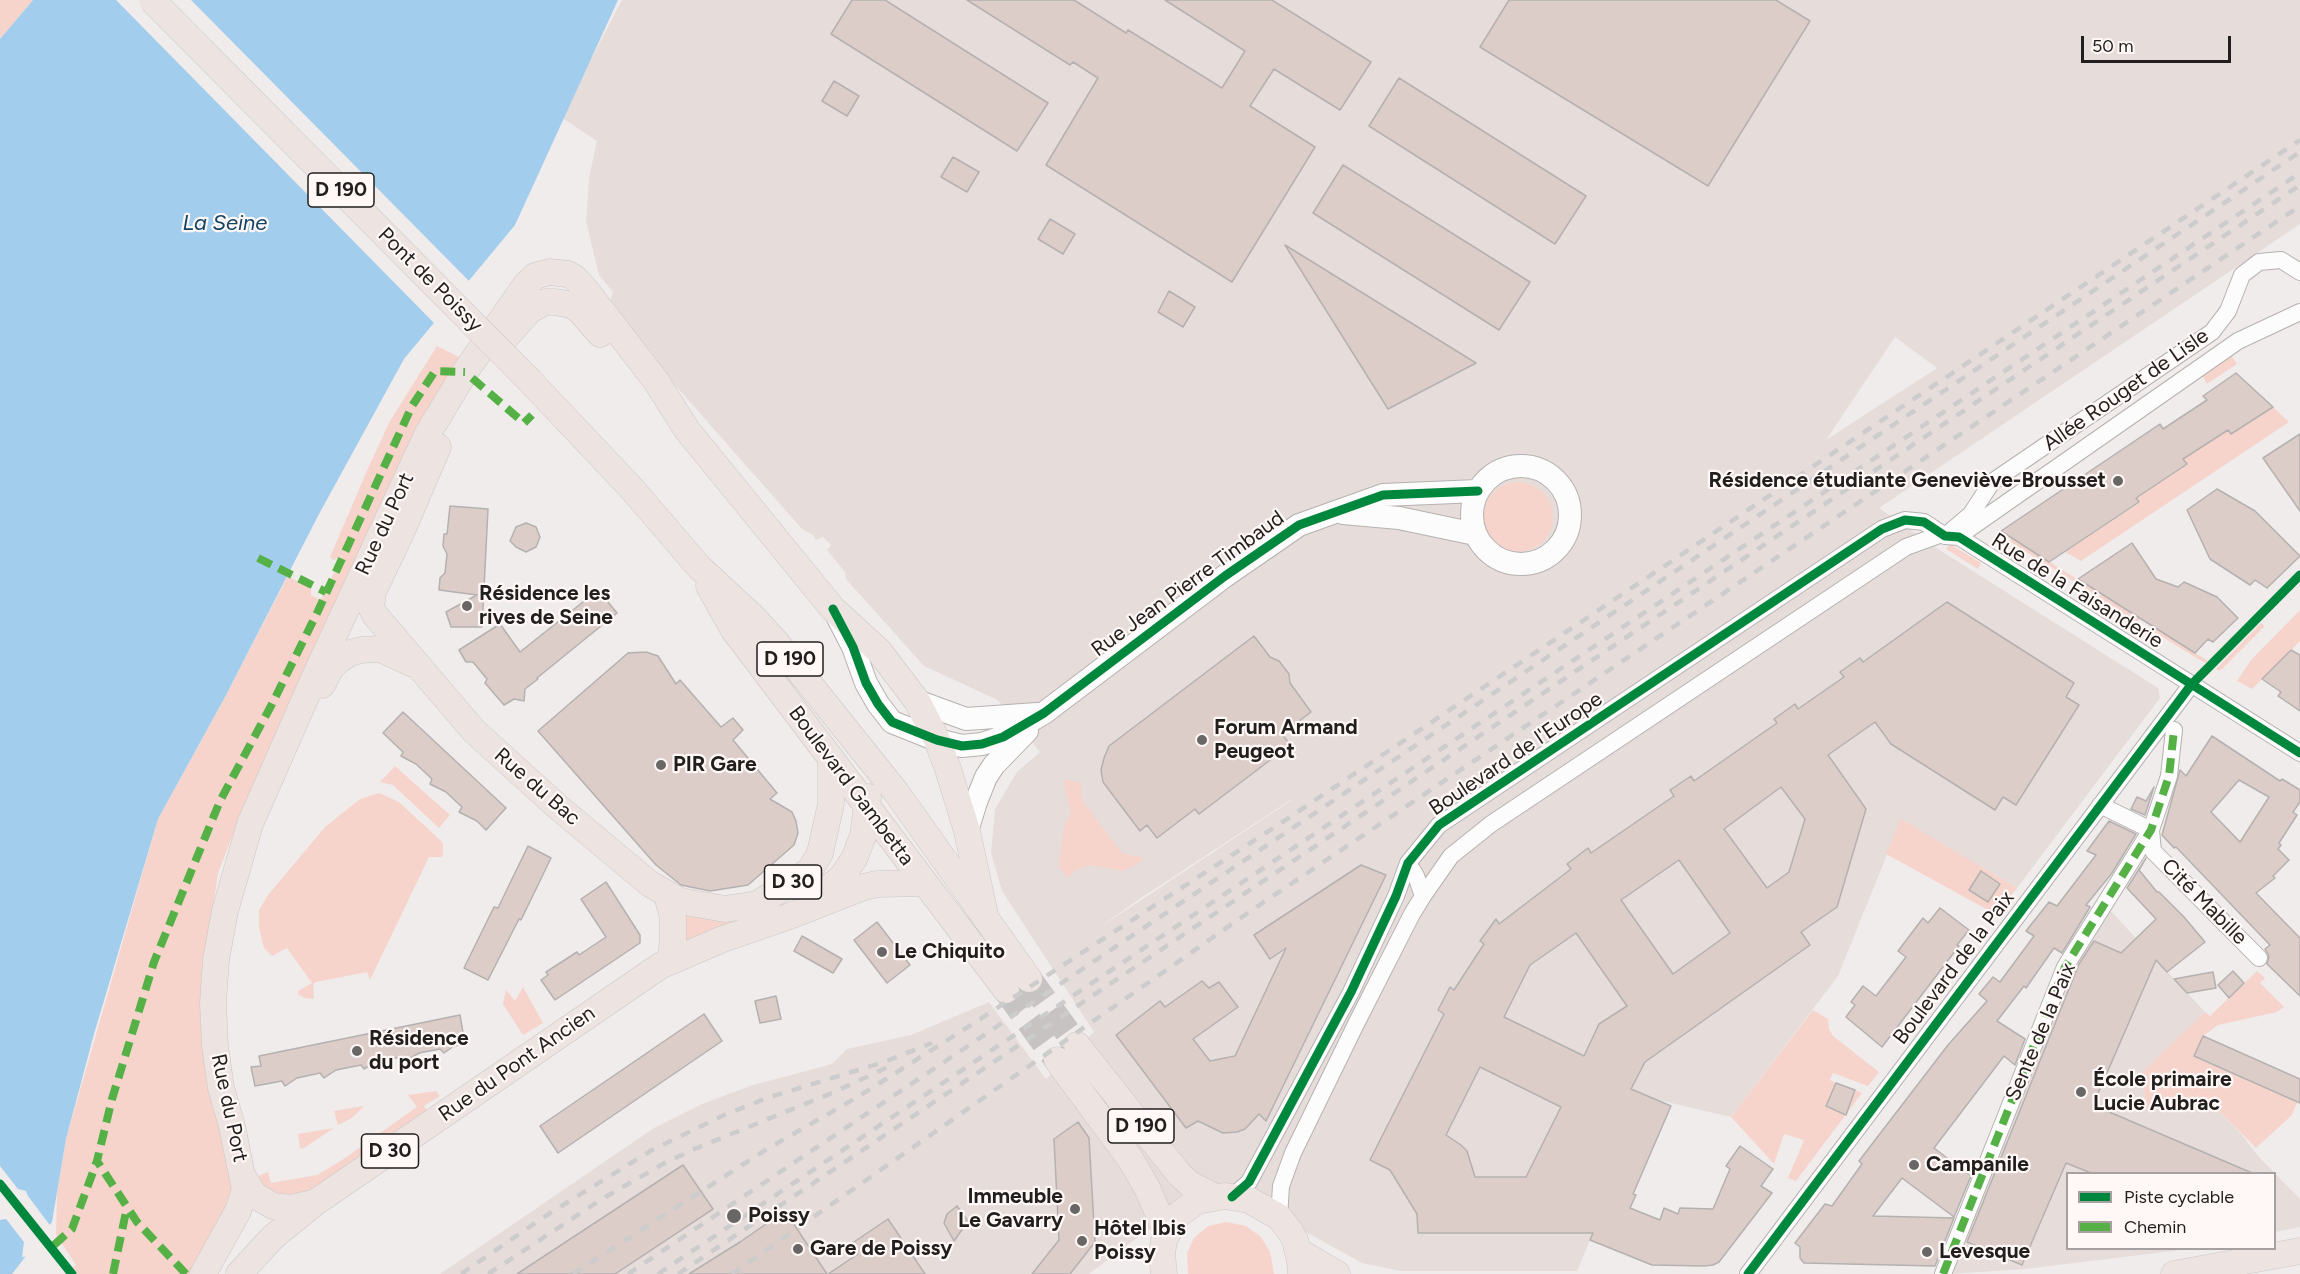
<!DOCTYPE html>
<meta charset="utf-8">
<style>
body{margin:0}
#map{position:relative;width:2300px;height:1274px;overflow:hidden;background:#f0eceb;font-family:Figtree,sans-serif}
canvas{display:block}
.legend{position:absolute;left:2066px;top:1172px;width:210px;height:78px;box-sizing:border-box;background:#fff8f7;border:2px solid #a6a1a0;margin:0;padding:8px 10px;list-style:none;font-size:18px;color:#211f1e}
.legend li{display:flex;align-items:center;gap:12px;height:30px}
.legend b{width:30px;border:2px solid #a6a1a0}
.scale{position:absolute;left:2081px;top:36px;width:150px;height:27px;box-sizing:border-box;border:3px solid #211f1e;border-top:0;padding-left:8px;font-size:18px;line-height:21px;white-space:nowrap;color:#211f1e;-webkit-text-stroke:4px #fff8f7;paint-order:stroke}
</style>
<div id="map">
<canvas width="2300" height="1274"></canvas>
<ul class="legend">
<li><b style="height:8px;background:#00873e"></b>Piste cyclable</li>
<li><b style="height:8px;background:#55b145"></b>Chemin</li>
</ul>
<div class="scale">50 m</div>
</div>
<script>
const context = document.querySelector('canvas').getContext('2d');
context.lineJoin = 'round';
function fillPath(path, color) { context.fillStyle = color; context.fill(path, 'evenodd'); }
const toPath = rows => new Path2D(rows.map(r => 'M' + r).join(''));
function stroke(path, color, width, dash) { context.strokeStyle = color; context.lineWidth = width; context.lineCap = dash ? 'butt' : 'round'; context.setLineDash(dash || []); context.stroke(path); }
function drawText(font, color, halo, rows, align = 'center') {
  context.font = font + ' Figtree,sans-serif'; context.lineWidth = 4.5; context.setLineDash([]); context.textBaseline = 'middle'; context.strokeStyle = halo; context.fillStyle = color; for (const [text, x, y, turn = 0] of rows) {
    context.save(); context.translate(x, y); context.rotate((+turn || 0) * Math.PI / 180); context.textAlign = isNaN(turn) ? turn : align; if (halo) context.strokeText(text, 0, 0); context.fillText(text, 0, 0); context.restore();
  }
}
fillPath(toPath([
 [622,0,2300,0,2300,224,1879,508,1938,549,2158,688,2160,698,2017,888,1901,820,1838,976,1731,1117,1650,1098,1577,1271,1400,1271,1362,1263,1213,1181,1089,1274,827,1274,802,1238,749,1274,440,1274,654,1128,702,1104,750,1086,832,1064,847,1049,911,1035,989,1002,1046,1079,1094,1032,1002,891,991,853,995,809,1017,772,1040,752,998,700,924,666,846,579,845,572,827,550,831,545,823,537,816,540,813,535,802,529,608,309,613,292,599,275,586,221,589,178,597,141,561,117],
 [1895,337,1937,368,1826,440],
 [1292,799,1292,800,1096,930,1135,902],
 [2106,906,2205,1012,2135,1080,2143,1087,2147,1109,2205,1097,2241,1134,2258,1156,2300,1199,2300,1227,2275,1232,2274,1174,2068,1174,2068,1248,2189,1249,2025,1269,1949,1274,2071,965]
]), '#e6dcda');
fillPath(toPath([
 [0,0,33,0,0,39],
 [437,346,463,359,263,785,249,794,218,873,204,967,222,1139,233,1197,198,1274,77,1274,73,1267,76,1265,56,1235,57,1194,66,1139,158,819,225,697,288,576,308,587,311,590,311,595,321,600,342,556,334,560,330,557,369,466,390,421],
 [2231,355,2237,364,2207,384,2202,375],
 [2273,407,2289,422,2081,561,2065,552,2139,503,2136,498,2183,459,2228,430,2232,434],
 '1483 517a35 35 0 1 1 70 0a35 35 0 1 1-70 0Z',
 [2012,538,2096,591,2094,594,2009,541],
 [1950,544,1981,563,1978,569,1946,549],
 [2101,594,2140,619,2137,622,2099,598],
 [2300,610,2300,641,2252,689,2237,681,2251,660],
 [2261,623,2265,626,2220,671,2216,669],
 [2155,628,2195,653,2208,661,2206,663,2198,659,2153,631],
 [395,766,450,815,439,828,393,785,380,782],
 [1063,779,1081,783,1081,795,1084,803,1123,854,1141,857,1143,860,1124,871,1089,865,1076,870,1068,878,1059,868,1064,827,1071,812],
 [379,793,399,802,440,840,443,844,443,854,442,857,429,857,370,980,367,972,316,982,313,984,314,999,304,998,298,994,298,991,312,983,287,948,272,956,264,948,259,927,259,910,268,895,325,827,360,799],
 [1901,819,2017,888,1997,915,1886,854],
 [685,916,730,920,731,924,685,942],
 [2257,971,2265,978,2260,983,2284,1007,2277,1012,2218,1025,2203,1036,2194,1056,2297,1102,2292,1115,2256,1148,2205,1097,2147,1109,2143,1087,2136,1087,2134,1080,2205,1012,2210,1016],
 [523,987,543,1023,523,1035,503,1004,506,990,515,1001],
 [1813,1010,1828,1019,1829,1029,1833,1036,1879,1072,1868,1086,1833,1073,1830,1080,1836,1083,1826,1107,1846,1114,1855,1090,1862,1093,1796,1181,1788,1178,1804,1140,1784,1134,1774,1164,1731,1117],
 [436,1091,440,1096,424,1106,430,1114,303,1194,292,1198,271,1196,258,1181,258,1176,268,1172,271,1183,317,1175,342,1160,417,1107,408,1095],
 [364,1106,352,1118,338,1125,334,1111],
 [334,1128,304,1148,300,1149,298,1134],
 [1226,1222,1246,1226,1261,1237,1270,1252,1274,1274,1188,1274,1187,1253,1194,1238,1208,1226]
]), '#f6d4cc');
fillPath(toPath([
 [33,0,618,0,515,225,404,359,319,514,225,697,158,819,94,1034,66,1139,52,1222,12,1274,0,1274,0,39]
]), '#a2cded');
fillPath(toPath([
 [116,0,191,0,471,283,436,325],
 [0,1166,18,1189,26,1191,28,1196,52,1228,30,1256,22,1257,24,1242,6,1219,0,1220]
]), '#f0eceb');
const building = toPath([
 [852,0,885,0,1048,103,1017,151,831,34,852,0],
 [967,0,1074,0,1126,33,1128,30,1222,88,1245,51,1165,0,1272,0,1371,62,1340,110,1274,69,1250,106,1315,147,1232,282,1046,165,1098,78,1073,62,1070,65,967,0],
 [1509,0,1776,0,1810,21,1708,186,1480,47,1509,0],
 [1399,78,1586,196,1555,244,1369,126,1399,78],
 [834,81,859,96,847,116,822,101,834,81],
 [953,157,979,172,967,192,941,177,953,157],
 [1343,165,1530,282,1499,330,1313,213,1343,165],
 [1050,219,1075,234,1063,254,1038,239,1050,219],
 [1285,245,1476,363,1388,409,1285,245],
 [1169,291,1195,307,1183,327,1158,312,1169,291],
 [2236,373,2273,407,2231,434,2228,430,2183,459,2187,464,2136,498,2139,502,2049,562,2001,531,2160,424,2163,429,2207,400,2203,396,2236,373],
 [2300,434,2300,511,2263,458,2300,434],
 [2217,489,2255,511,2300,556,2267,588,2255,580,2250,585,2210,559,2187,510,2217,489],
 [450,506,488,509,482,627,451,627,446,612,477,595,439,590,440,578,445,573,447,554,443,546,444,534,447,534,450,506],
 [526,523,536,527,540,537,536,547,526,552,516,547,510,541,516,527,526,523],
 [2132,543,2156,579,2178,587,2184,582,2217,597,2238,618,2213,642,2208,639,2195,653,2078,579,2132,543],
 [598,590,617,613,537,678,538,679,525,689,524,701,514,699,504,705,485,683,487,679,473,662,466,662,459,650,500,624,520,652,598,590],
 [1947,602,2074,683,2066,697,2079,705,2016,805,2003,797,1995,810,1891,744,1875,722,1828,755,1866,809,1837,907,1801,932,1810,945,1645,1062,1631,1089,1671,1106,1633,1194,1636,1195,1630,1208,1660,1220,1664,1208,1678,1214,1680,1208,1713,1209,1730,1169,1726,1166,1740,1146,1773,1169,1761,1186,1772,1193,1719,1262,1713,1265,1704,1266,1652,1265,1590,1240,1593,1233,1418,1233,1417,1214,1390,1170,1370,1160,1444,1014,1438,1010,1450,987,1454,990,1484,944,1480,941,1496,919,1499,924,1571,869,1567,864,1588,848,1591,853,1674,796,1670,790,1691,776,1694,781,1777,723,1774,719,1795,704,1798,709,1844,677,1840,672,1860,658,1863,662,1947,602],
 [1781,787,1805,819,1789,872,1767,888,1724,829,1781,787],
 [1679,860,1730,933,1673,974,1621,900,1679,860],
 [1576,933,1627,1006,1599,1024,1584,1056,1504,1017,1530,965,1576,933],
 [1480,1067,1561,1107,1526,1177,1475,1177,1467,1151,1461,1145,1446,1135,1480,1067],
 [1254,636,1270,657,1279,661,1289,674,1290,683,1311,712,1282,734,1290,745,1199,814,1195,809,1157,838,1147,825,1140,831,1103,782,1101,770,1104,758,1109,746,1254,636],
 [2291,650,2300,655,2300,711,2278,696,2281,692,2262,679,2291,650],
 [646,652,658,656,676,684,680,680,721,727,733,718,743,730,733,740,777,793,770,799,792,812,796,821,798,833,794,845,748,885,710,891,681,885,656,865,538,731,628,653,646,652],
 [403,712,506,808,486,830,477,821,459,812,462,807,446,792,430,784,432,779,416,764,401,756,403,752,383,733,403,712],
 [2212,736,2280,781,2282,779,2300,790,2300,802,2293,812,2297,815,2279,843,2281,845,2278,849,2289,860,2273,876,2275,878,2256,893,2300,938,2300,996,2267,964,2269,956,2265,949,2270,945,2176,847,2174,848,2162,835,2180,770,2186,776,2212,736],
 [2239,780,2269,797,2240,842,2211,812,2239,780],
 [2154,787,2145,815,2131,809,2137,797,2146,801,2154,787],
 [2109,821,2136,834,2112,873,2086,905,2090,907,2062,953,2054,948,2026,988,2024,986,1997,1021,2025,1039,2015,1065,2004,1056,1934,1148,1971,1176,1954,1217,1902,1178,1873,1216,1954,1218,1935,1266,1804,1263,1800,1258,1800,1247,1795,1243,1825,1204,1832,1206,1862,1164,1859,1161,1948,1045,1987,1001,1979,994,1993,977,2000,982,2034,936,2026,931,2049,902,2057,906,2096,855,2087,851,2109,821],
 [528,846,551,858,521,920,519,919,488,980,464,968,494,907,498,908,528,846],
 [2146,858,2139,870,2157,892,2159,892,2184,917,2205,942,2167,972,2156,960,2093,1105,2252,1173,2091,1173,2066,1163,2022,1265,1967,1242,2079,964,2094,941,2121,953,2156,919,2127,888,2146,858],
 [1361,865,1386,875,1266,1121,1259,1114,1245,1129,1237,1132,1223,1133,1198,1121,1186,1128,1116,1035,1160,1001,1165,1007,1202,981,1209,988,1219,982,1238,1007,1193,1039,1210,1061,1235,1056,1286,948,1270,959,1254,935,1361,865],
 [1981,871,2000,884,1988,902,1969,890,1981,871],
 [606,882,640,935,640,943,555,1000,541,980,548,975,546,972,577,952,579,955,606,937,581,899,606,882],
 [1940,908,1969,930,1957,945,1959,946,1882,1047,1846,1017,1855,1005,1851,1002,1863,986,1876,996,1906,957,1898,951,1923,918,1928,923,1940,908],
 [877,922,910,965,887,983,854,940,877,922],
 [802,936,842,959,833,973,794,951,802,936],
 [2233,971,2244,983,2229,998,2218,985,2233,971],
 [2213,972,2216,988,2187,993,2174,979,2213,972],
 [776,996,781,1019,760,1023,755,1001,776,996],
 [704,1014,722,1041,558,1153,540,1126,704,1014],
 [460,1015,465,1044,454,1046,444,1053,440,1049,419,1053,405,1062,401,1057,375,1062,364,1069,361,1065,336,1070,324,1078,320,1073,297,1078,285,1086,282,1081,255,1086,251,1067,261,1066,259,1056,460,1015],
 [2203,1036,2300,1079,2300,1103,2194,1056,2203,1036],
 [1836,1083,1855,1090,1846,1115,1826,1106,1836,1083],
 [1078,1122,1089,1138,1095,1242,1070,1274,1032,1274,1059,1240,1054,1139,1078,1122],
 [683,1165,713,1209,615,1274,517,1274,683,1165],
 [957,1206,968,1221,954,1241,944,1223,947,1214,957,1206],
 [785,1211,827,1274,689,1274,740,1242,785,1211],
 [888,1219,925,1274,828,1274,858,1254,851,1244,888,1219]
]);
fillPath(building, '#ddcdc9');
stroke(building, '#b4b1b0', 1.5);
stroke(toPath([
 [1029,979,1077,1045],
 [1006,990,1057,1060]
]), '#c7c3c2', 26, [26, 13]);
const street = toPath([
 [1966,531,2238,341,2300,312],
 [1945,536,1971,514,1992,482,2212,332,2228,311,2242,275,2259,262,2281,260,2300,272],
 [2100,805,2151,830,2153,851,2259,958],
 [1408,863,1416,876,1423,896],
 [1232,1197,1249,1182,1351,992,1396,896,1408,863,1439,825,1882,529,1905,520,1924,522,1945,536,1959,537,2300,753],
 [1279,1217,1281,1186,1293,1153,1356,1024,1412,914,1423,896,1451,856,1491,824,1906,547,1942,534],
 [1748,1274,2191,685],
 [1943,1274,2065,967,2151,830,2169,776,2174,730]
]);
const secondary = toPath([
 '1472 515a49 49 0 1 1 98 0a49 49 0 1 1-98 0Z',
 [1343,513,1399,518,1475,534],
 [837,616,853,647,866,683,878,704,892,722,937,740,962,746,982,744,1003,737,1044,713,1225,576,1299,525,1383,495,1478,491],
 [917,701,966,719,1037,714],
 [967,831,976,802,986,777,994,765,1027,731]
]);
const primary = toPath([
 [505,338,530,310,545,302,556,302,571,305,579,310,600,334],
 [530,381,633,490,699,567,753,617,776,642,896,792,1029,979],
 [438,447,402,531,373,592,371,607,375,615,474,731,558,807,650,884,680,901,725,909,757,904,796,880,810,870,820,853,831,804,831,761],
 [709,586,733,629,1006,990],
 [322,685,331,668,339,660,350,653,361,650,380,649,413,664],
 [667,895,673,918,673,942,670,960],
 [818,896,841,878,854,859,863,836,868,797],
 [1077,1045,1179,1174,1190,1184,1215,1197],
 [1057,1060,1131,1160,1147,1188,1167,1233],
 [244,1178,254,1195,273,1206,291,1208,313,1203],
 [1298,1251,1337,1274],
 [203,1274,238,1211,245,1190,232,1126,221,1088,215,1046,213,1003,216,960,225,911,250,824,316,674,427,435,465,372,525,286,535,276,549,272,568,274,575,278,585,289,656,381,687,430,833,609,879,651,917,701,937,740,948,769,967,831,986,919],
 [239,1274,273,1237,316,1202,660,966,723,939,790,916,864,887,877,884,925,883],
 [1164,1274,1162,1254,1164,1240,1178,1215,1197,1201,1225,1196,1249,1200,1279,1217,1290,1231,1295,1240,1300,1261,1301,1274],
 [2174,1274,2300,1251]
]);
stroke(street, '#b5b2b1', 18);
stroke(secondary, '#b5b2b1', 24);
stroke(primary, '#c9c7c6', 27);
stroke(street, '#fdfcfc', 16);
stroke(secondary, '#fdfcfc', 22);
stroke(primary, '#ede4e1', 26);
stroke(toPath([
 [461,1274,547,1215,652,1150,722,1116,767,1098,884,1062,932,1043],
 [488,1274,602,1199,663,1164,692,1150,832,1093,890,1066],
 [573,1274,767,1149,856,1098,968,1027,1278,825,2300,140],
 [628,1274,2300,152],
 [658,1274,2300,173],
 [678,1274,2300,185],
 [732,1274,1252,910,2300,206]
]), '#ccc', 4.5, [10, 10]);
const primaryBridge = toPath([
 [152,0,530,381]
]);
stroke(primaryBridge, '#c9c7c6', 27, []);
stroke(primaryBridge, '#ede4e1', 26);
stroke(toPath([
 [472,378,524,423,532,415],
 [258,558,326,592],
 [54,1245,72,1229,97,1161],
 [113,1274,127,1207],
 [186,1274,137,1222,97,1161,112,1099,154,962,220,801,272,704,318,611,412,406,435,371,465,372],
 [1943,1274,2065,967,2151,830,2169,776,2174,730]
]), '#55b145', 8, [15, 8]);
stroke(toPath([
 [833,609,853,647,866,683,878,704,892,722,937,740,962,746,982,744,1003,737,1044,713,1225,576,1299,525,1383,495,1478,491],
 [0,1184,72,1274],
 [1232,1197,1249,1182,1351,992,1396,896,1408,863,1439,825,1882,529,1905,520,1924,522,1945,536,1959,537,2300,753],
 [1748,1274,2191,685,2300,575]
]), '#00873e', 9);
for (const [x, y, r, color] of [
 [2118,481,6,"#696766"],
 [467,606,6,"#696766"],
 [1202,740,6,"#696766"],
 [661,765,6,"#696766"],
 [882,952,6,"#696766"],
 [357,1051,6,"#696766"],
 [2081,1092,6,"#696766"],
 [1914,1165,6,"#696766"],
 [1075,1209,6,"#696766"],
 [734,1216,8,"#696766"],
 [1082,1241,6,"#696766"],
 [798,1249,6,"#696766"],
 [1927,1252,6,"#696766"]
]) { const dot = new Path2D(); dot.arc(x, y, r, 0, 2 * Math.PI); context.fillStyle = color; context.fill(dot); stroke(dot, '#fff8f7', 2); }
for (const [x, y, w] of [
 [341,190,66],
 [790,659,66],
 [793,882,57],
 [1141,1126,66],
 [390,1151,57]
]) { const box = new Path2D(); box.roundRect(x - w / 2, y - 17, w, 34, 4.5); context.fillStyle = '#fff8f7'; context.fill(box); stroke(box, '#211f1e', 1.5); }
drawText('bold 20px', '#211f1e', null, [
 ["D 190",341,190],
 ["D 190",790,659],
 ["D 30",793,882],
 ["D 190",1141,1126],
 ["D 30",390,1151]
]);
drawText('21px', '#211f1e', '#fff8f7', [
 ["Pont de Poissy",430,280,45],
 ["Allée Rouget de Lisle",2126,390,-35],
 ["Rue du Port",385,524,-65],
 ["Rue Jean Pierre Timbaud",1188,584,-36],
 ["Rue de la Faisanderie",2077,591,32],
 ["Boulevard de l'Europe",1516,754,-34],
 ["Boulevard Gambetta",851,786,53],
 ["Rue du Bac",537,787,41],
 ["Cité Mabille",2204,902,45],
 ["Boulevard de la Paix",1954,968,-53],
 ["Sente de la Paix",2041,1032,-67],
 ["Rue du Pont Ancien",517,1064,-35],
 ["Rue du Port",229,1108,78]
]);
drawText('bold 21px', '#211f1e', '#fff8f7', [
 ["Résidence étudiante Geneviève-Brousset",2106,481,"right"],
 ["Résidence les",479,594],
 ["rives de Seine",479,618],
 ["Forum Armand",1214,728],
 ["Peugeot",1214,752],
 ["PIR Gare",673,765],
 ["Le Chiquito",894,952],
 ["Résidence",369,1039],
 ["du port",369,1063],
 ["École primaire",2093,1080],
 ["Lucie Aubrac",2093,1104],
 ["Campanile",1926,1165],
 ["Immeuble",1063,1197,"right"],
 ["Le Gavarry",1063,1221,"right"],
 ["Poissy",748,1216],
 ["Hôtel Ibis",1094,1229],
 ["Poissy",1094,1253],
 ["Gare de Poissy",810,1249],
 ["Levesque",1939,1252]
], 'left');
drawText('italic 22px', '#124362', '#fff8f7', [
 ["La Seine",225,224]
]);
</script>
